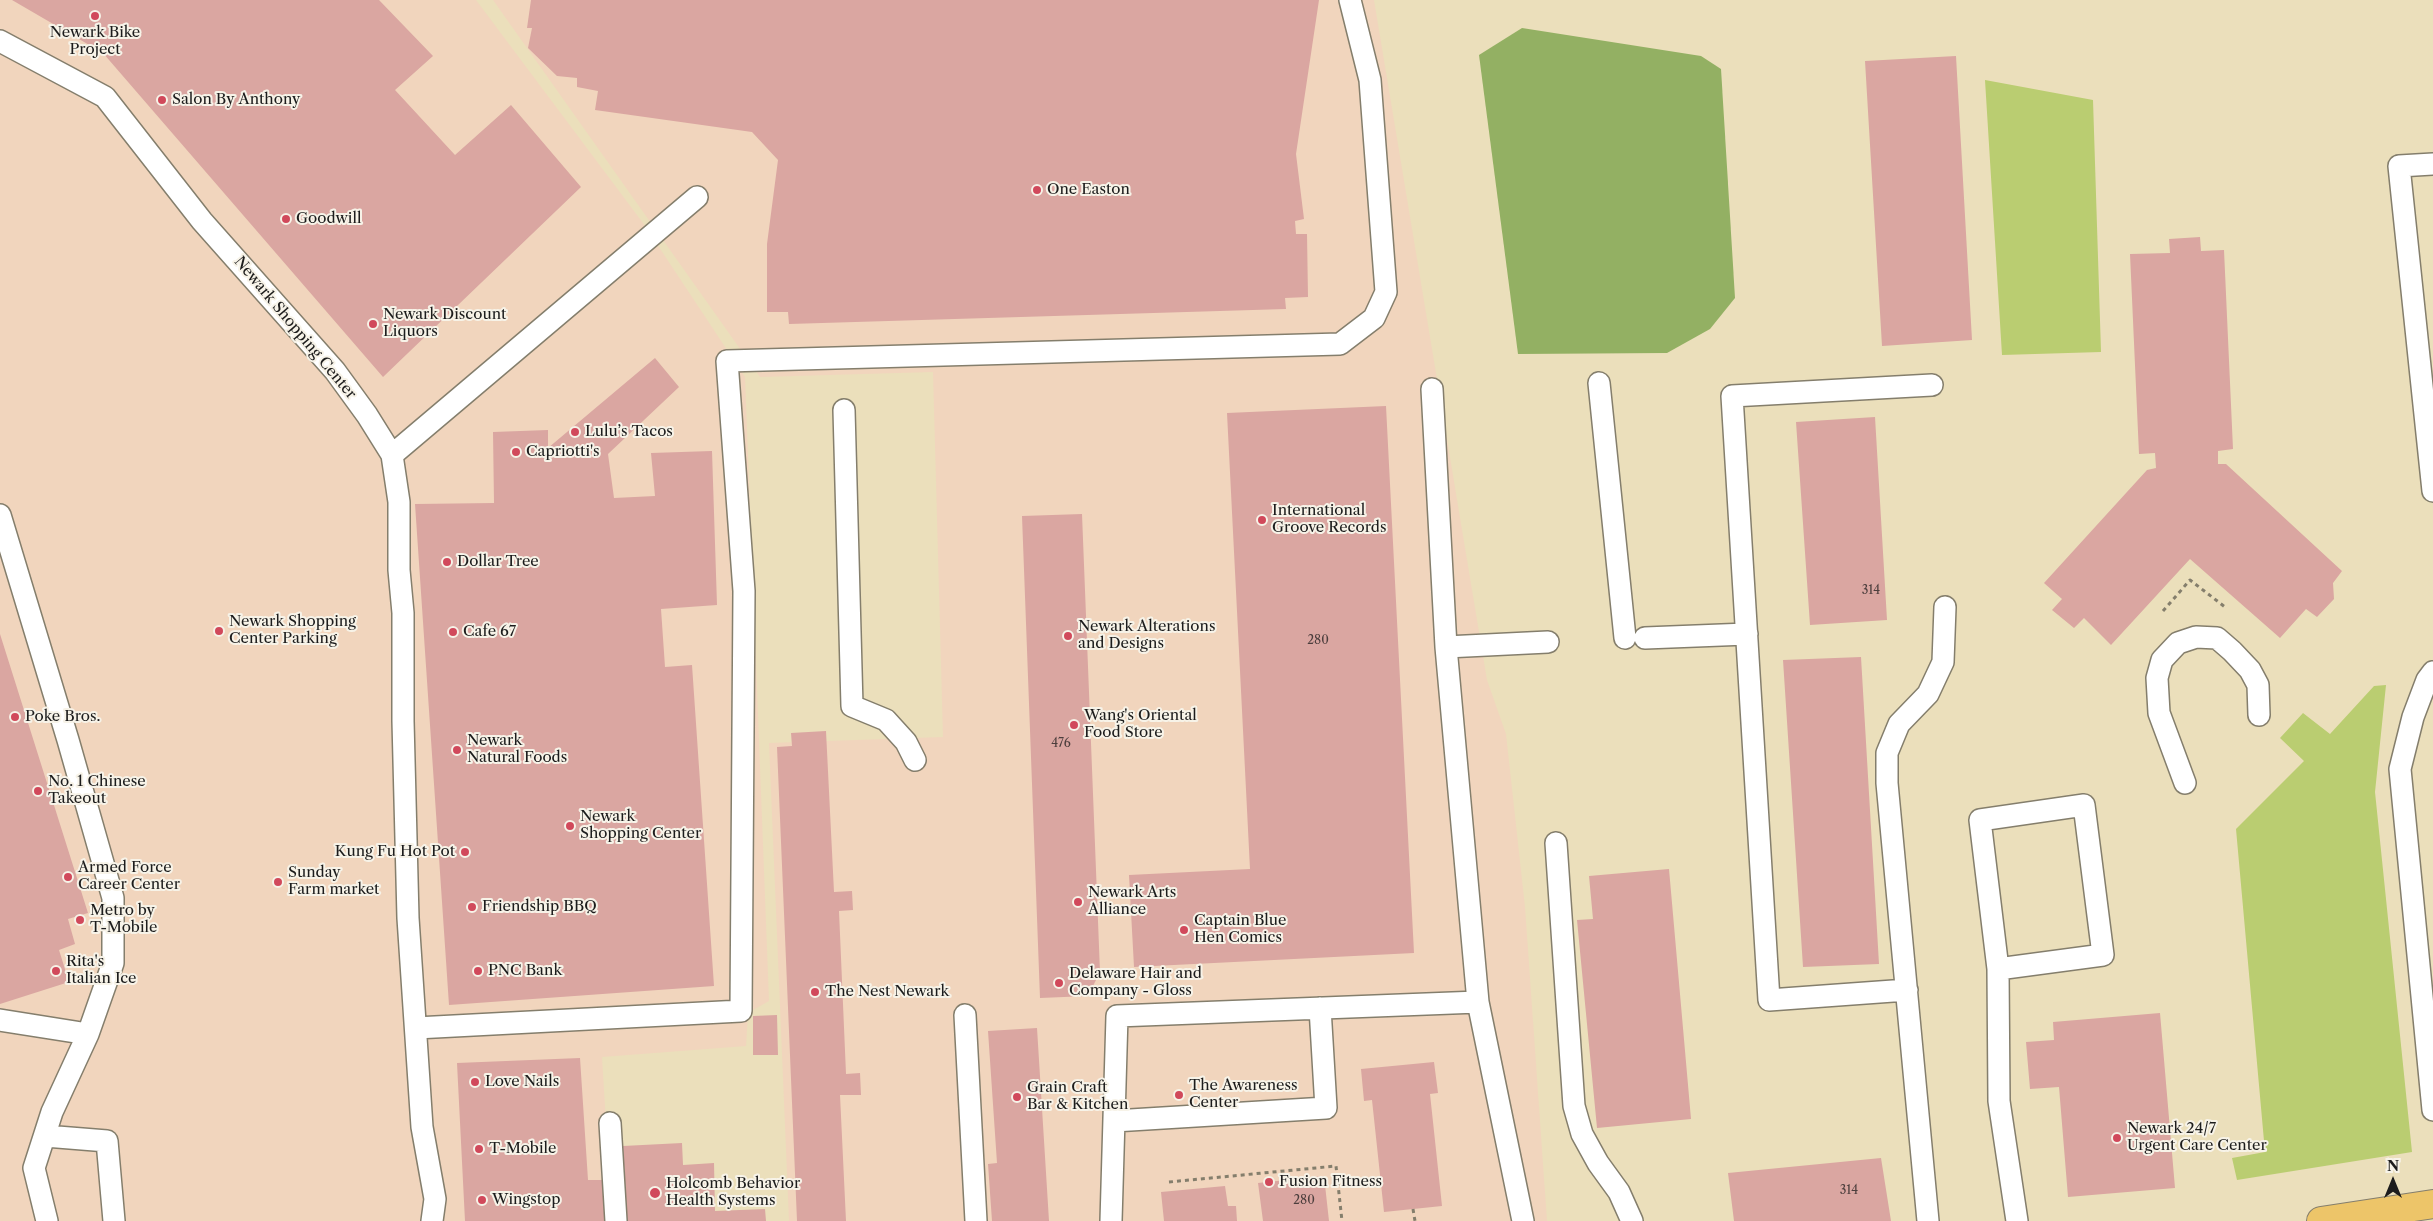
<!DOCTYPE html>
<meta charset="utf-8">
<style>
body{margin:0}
#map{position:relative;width:2433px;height:1221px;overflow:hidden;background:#ebdfbb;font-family:"Libre Caslon Text",serif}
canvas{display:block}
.north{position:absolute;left:2368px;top:1156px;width:50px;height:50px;-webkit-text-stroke:4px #f7f3e8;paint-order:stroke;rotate:0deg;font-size:14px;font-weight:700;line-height:20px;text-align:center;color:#1c1c1c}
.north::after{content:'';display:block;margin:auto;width:18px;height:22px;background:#1c1c1c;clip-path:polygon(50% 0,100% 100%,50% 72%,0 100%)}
</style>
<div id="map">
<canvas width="2433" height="1221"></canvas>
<div class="north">N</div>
</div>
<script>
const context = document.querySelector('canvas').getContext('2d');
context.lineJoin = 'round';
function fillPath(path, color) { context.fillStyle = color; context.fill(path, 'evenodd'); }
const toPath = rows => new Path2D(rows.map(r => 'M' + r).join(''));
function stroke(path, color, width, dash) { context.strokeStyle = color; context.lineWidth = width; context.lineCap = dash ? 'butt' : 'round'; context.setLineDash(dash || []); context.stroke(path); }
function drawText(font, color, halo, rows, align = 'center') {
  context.font = font + ' "Libre Caslon Text",serif'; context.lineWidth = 4; context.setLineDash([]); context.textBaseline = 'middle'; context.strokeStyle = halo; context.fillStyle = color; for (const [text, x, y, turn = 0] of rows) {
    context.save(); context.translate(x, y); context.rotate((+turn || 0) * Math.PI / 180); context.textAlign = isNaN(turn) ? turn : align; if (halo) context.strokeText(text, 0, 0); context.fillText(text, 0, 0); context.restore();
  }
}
fillPath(toPath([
 [0,0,476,0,643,223,745,377,769,1001,748,1013,746,1046,602,1057,612,1221,0,1221],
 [493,0,1374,0,1487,680,1506,734,1525,907,1547,1221,789,1221,769,743,943,737,933,372,760,377]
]), '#f1d5bd');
fillPath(toPath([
 [1985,80,2093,100,2101,352,2002,355],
 [2386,685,2375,792,2412,1152,2237,1180,2232,1158,2265,1152,2236,829,2304,761,2280,738,2303,713,2330,734,2374,686]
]), '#bacd71');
fillPath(toPath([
 [1522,28,1701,56,1721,69,1735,298,1710,329,1667,353,1518,354,1479,55]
]), '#93b063');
fillPath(toPath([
 [12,0,379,0,433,56,395,90,455,155,511,105,581,187,383,377,103,53],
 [531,0,1319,0,1296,154,1304,219,1295,221,1296,234,1307,234,1308,297,1285,298,1286,309,789,324,788,312,767,312,767,244,778,160,752,132,595,110,598,91,577,87,577,78,557,76,528,48,532,28,527,28],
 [1956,56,1972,340,1882,346,1865,61],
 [2200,237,2201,251,2224,250,2233,449,2218,451,2218,464,2226,464,2342,571,2333,583,2334,599,2317,617,2306,609,2280,638,2190,559,2111,645,2084,618,2074,628,2052,610,2062,599,2044,583,2147,470,2156,468,2155,453,2139,454,2130,254,2170,253,2169,239],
 [655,358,679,387,608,454,614,498,655,496,651,453,712,451,717,605,661,609,665,667,692,665,714,986,449,1005,415,504,494,503,493,432,548,430,548,448],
 [1386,406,1414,953,1134,967,1129,875,1250,869,1227,413],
 [1875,417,1887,620,1810,625,1796,422],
 [1082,514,1100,972,1088,996,1040,998,1022,516],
 [0,634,88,913,68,919,75,944,59,950,69,982,0,1004],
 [1861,657,1879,964,1803,967,1783,660],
 [826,731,834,892,852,891,853,910,839,911,846,1074,860,1073,861,1095,840,1095,846,1221,797,1221,777,747,792,746,791,733],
 [1669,869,1691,1119,1597,1128,1577,920,1593,919,1589,876],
 [2160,1013,2175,1188,2068,1197,2059,1087,2030,1089,2026,1042,2054,1040,2053,1022],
 [777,1015,778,1055,753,1055,753,1016],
 [1037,1028,1049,1221,992,1221,988,1164,997,1163,988,1031],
 [580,1058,588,1180,604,1180,606,1221,465,1221,457,1063],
 [1434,1062,1438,1093,1430,1094,1442,1206,1384,1212,1372,1100,1364,1101,1361,1069],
 [682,1143,683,1165,714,1163,715,1211,765,1209,766,1221,627,1221,623,1146],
 [1881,1158,1891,1221,1734,1221,1728,1173],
 [1324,1176,1329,1221,1263,1221,1258,1183],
 [1225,1186,1228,1206,1236,1206,1237,1221,1164,1221,1161,1192]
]), '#daa6a1');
const lane = toPath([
 [0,41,105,97,202,221,335,371,367,415,392,455,399,502,399,570,403,613,403,721,408,918,422,1127,435,1199,432,1221],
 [2433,164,2399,166,2433,491],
 [1599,383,1625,638],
 [1432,389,1446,647,1478,1002,1523,1221],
 [844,410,852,706,886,720,906,742,915,760],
 [392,455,697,197],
 [0,515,68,740,113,898,113,963,88,1034,52,1112,34,1168,47,1221],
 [1645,638,1747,634],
 [1446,647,1548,642],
 [2433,672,2427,680,2413,717,2400,769,2433,1110],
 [2185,783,2159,713,2157,678,2162,660,2178,643,2196,637,2217,638,2232,651,2250,670,2258,685,2259,715],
 [1556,843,1574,1106,1582,1134,1598,1163,1619,1192,1632,1221],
 [1998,969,2103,955,2084,805,1980,820,1998,969,1999,1101,2017,1221],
 [1907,990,1769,1000,1732,396,1932,385],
 [965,1015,976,1221],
 [0,1020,88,1034],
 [416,1028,741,1011,744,591,727,361,1340,344,1374,318,1386,292,1370,80,1350,0],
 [1114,1121,1326,1108,1320,1008],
 [610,1123,616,1221],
 [45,1136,107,1141,114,1221],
 [1111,1221,1117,1016,1478,1002],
 [1928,1221,1887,783,1887,753,1899,724,1928,694,1943,662,1945,607]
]);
const primary = toPath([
 [2321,1221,2433,1204]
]);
stroke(lane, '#847e6c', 24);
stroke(primary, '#847e6c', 30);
stroke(toPath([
 [2163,611,2190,580,2225,607],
 [1169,1182,1336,1166,1342,1221],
 [1413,1209,1415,1221]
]), '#847e6c', 3, [4, 4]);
stroke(lane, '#fff', 21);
stroke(primary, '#edc569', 28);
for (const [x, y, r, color] of [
 [95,16,5,"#d1495b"],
 [162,100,5,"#d1495b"],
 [1037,190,5,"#d1495b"],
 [286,219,5,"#d1495b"],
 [373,324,5,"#d1495b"],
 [575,432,5,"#d1495b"],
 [516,452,5,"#d1495b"],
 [1262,520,5,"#d1495b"],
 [447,562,5,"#d1495b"],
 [219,631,5,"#d1495b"],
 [453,632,5,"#d1495b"],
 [1068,636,5,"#d1495b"],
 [15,717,5,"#d1495b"],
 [1074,725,5,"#d1495b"],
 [457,750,5,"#d1495b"],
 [38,791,5,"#d1495b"],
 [570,826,5,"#d1495b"],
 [465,852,5,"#d1495b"],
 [68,877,5,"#d1495b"],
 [278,882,5,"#d1495b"],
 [1078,902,5,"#d1495b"],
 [472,907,5,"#d1495b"],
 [80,920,5,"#d1495b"],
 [1184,930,5,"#d1495b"],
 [56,971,5,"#d1495b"],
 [478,971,5,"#d1495b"],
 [1059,983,5,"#d1495b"],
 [815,992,5,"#d1495b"],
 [475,1082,5,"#d1495b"],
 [1179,1095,5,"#d1495b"],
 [1017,1097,5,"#d1495b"],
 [2117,1138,5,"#d1495b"],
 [479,1149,5,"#d1495b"],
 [1269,1182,5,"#d1495b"],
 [655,1193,6,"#d1495b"],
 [482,1200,5,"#d1495b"]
]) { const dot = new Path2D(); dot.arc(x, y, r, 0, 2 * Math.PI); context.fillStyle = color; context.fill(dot); stroke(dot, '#f7f3e8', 2); }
drawText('12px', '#4c3e3d', null, [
 ["314",1871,591],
 ["280",1318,641],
 ["476",1061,744],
 ["314",1849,1191],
 ["280",1304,1201]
]);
drawText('15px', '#1c1c1c', '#f7f3e8', [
 ["Newark Bike",95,33,"center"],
 ["Project",95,50,"center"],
 ["Salon By Anthony",172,100],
 ["One Easton",1047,190],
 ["Goodwill",296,219],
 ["Newark Discount",383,315],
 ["Liquors",383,332],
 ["Lulu’s Tacos",585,432],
 ["Capriotti's",526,452],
 ["International",1272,511],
 ["Groove Records",1272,528],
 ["Dollar Tree",457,562],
 ["Newark Shopping",229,622],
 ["Center Parking",229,639],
 ["Newark Alterations",1078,627],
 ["and Designs",1078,644],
 ["Cafe 67",463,632],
 ["Wang's Oriental",1084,716],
 ["Food Store",1084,733],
 ["Poke Bros.",25,717],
 ["Newark",467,741],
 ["Natural Foods",467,758],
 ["No. 1 Chinese",48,782],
 ["Takeout",48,799],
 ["Newark",580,817],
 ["Shopping Center",580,834],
 ["Kung Fu Hot Pot",455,852,"right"],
 ["Armed Force",78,868],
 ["Career Center",78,885],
 ["Sunday",288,873],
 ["Farm market",288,890],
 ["Newark Arts",1088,893],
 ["Alliance",1088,910],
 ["Friendship BBQ",482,907],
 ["Metro by",90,911],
 ["T-Mobile",90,928],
 ["Captain Blue",1194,921],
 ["Hen Comics",1194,938],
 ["Rita's",66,962],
 ["Italian Ice",66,979],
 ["PNC Bank",488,971],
 ["Delaware Hair and",1069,974],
 ["Company - Gloss",1069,991],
 ["The Nest Newark",825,992],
 ["Love Nails",485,1082],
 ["The Awareness",1189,1086],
 ["Center",1189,1103],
 ["Grain Craft",1027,1088],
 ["Bar & Kitchen",1027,1105],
 ["Newark 24/7",2127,1129],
 ["Urgent Care Center",2127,1146],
 ["T-Mobile",489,1149],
 ["Fusion Fitness",1279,1182],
 ["Holcomb Behavior",666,1184],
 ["Health Systems",666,1201],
 ["Wingstop",492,1200]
], 'left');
drawText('15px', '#1c1c1c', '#f7f3e8', [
 ["Newark Shopping Center",295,328,50]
]);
</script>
